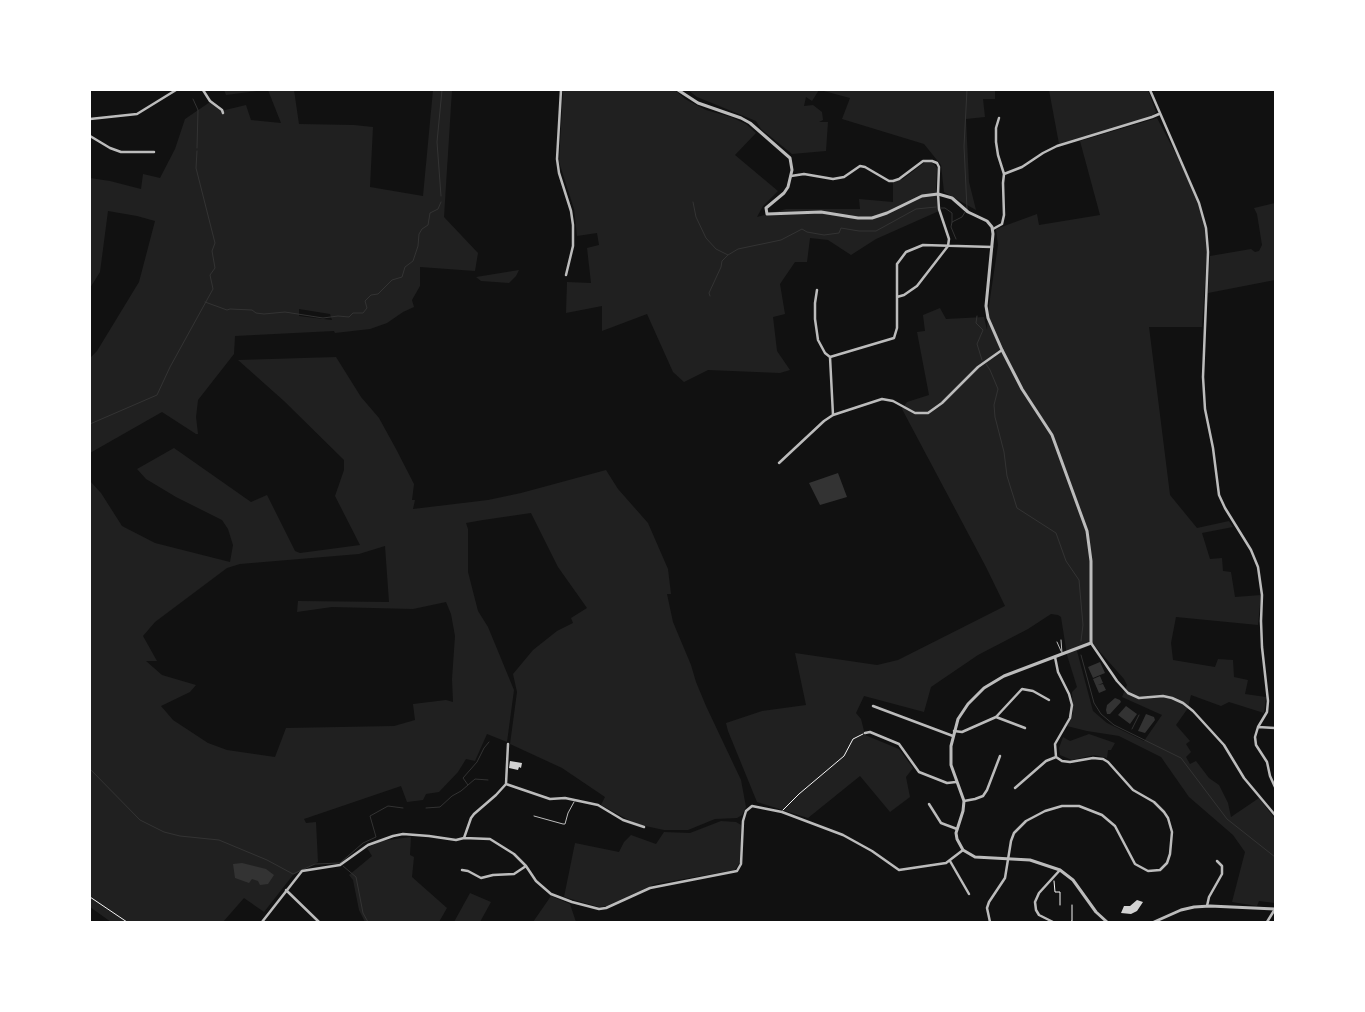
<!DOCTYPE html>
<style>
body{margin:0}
#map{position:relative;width:1365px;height:1012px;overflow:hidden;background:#111;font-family:Roboto,sans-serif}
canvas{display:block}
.frame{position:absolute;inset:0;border:91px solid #fff;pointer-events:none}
</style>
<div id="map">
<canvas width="1365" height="1012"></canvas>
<div class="frame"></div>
</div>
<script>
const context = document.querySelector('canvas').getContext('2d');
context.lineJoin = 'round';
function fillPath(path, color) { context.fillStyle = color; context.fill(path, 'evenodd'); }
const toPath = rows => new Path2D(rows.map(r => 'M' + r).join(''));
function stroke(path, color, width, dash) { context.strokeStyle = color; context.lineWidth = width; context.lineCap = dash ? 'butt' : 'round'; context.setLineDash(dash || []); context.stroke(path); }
fillPath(toPath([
 [224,90,256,90,257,91,226,95],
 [268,90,294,90,299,124,354,125,373,127,370,187,423,196,433,90,452,90,444,217,478,253,475,271,420,267,420,286,412,300,414,307,403,312,387,323,370,329,335,333,334,331,235,336,234,354,198,400,196,417,198,434,196,434,162,412,90,453,90,358,97,351,139,282,155,221,137,216,108,211,100,272,90,288,90,178,110,181,141,189,143,174,160,178,175,149,185,119,210,102,221,111,246,105,251,120,281,123],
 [299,309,330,314,332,320,299,316],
 [563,90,675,90,685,99,706,110,731,117,746,124,756,133,735,155,778,191,763,206,757,217,786,209,860,209,859,199,893,202,893,181,903,179,925,162,932,162,937,168,936,190,939,211,876,239,851,255,828,240,810,238,807,262,795,262,780,284,785,314,773,317,777,351,790,370,780,373,708,370,684,382,673,372,647,314,602,331,602,306,566,313,567,282,591,283,587,248,599,245,597,233,577,236,574,209,559,162],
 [688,90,819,90,812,101,806,97,804,106,813,105,822,112,823,120,819,122,828,122,826,151,792,154,761,129,756,121,697,97],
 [820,90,995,90,995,99,983,99,985,117,966,119,969,182,976,210,944,192,941,165,924,144,842,119,850,98],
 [1049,90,1148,90,1156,112,1152,116,1059,144],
 [1157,118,1177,156,1199,203,1205,228,1207,253,1202,327,1149,327,1170,495,1197,528,1229,521,1233,527,1202,533,1210,559,1222,558,1223,571,1231,572,1235,597,1261,595,1258,625,1176,617,1171,643,1173,660,1215,667,1218,659,1233,660,1234,677,1248,680,1245,694,1266,697,1264,713,1229,702,1221,706,1191,695,1188,708,1176,725,1190,741,1186,744,1191,752,1186,757,1190,764,1196,761,1209,778,1219,785,1228,803,1231,817,1259,798,1275,819,1275,903,1259,901,1257,906,1232,902,1245,852,1233,835,1189,797,1161,757,1119,736,1087,731,1067,726,1073,713,1072,692,1077,687,1067,655,1061,617,1058,615,1051,614,1028,629,978,655,931,687,924,712,864,696,856,713,861,719,865,735,899,749,913,768,906,777,910,797,890,812,860,776,808,818,757,802,728,731,726,723,762,711,806,705,795,653,877,665,898,660,1005,606,986,567,902,409,907,402,929,395,917,332,925,331,923,315,940,308,946,319,984,317,987,330,988,312,998,245,996,229,1037,214,1039,225,1100,215,1080,141],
 [1093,644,1124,679,1127,685,1122,697,1162,715,1144,741,1107,723,1093,711,1077,651],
 [1275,203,1275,280,1208,293,1210,256,1251,249,1255,252,1259,251,1262,245,1257,214,1254,208],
 [519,270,516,276,509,283,481,281,476,277],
 [336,357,361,397,379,418,396,449,414,484,412,500,415,500,413,509,488,500,521,493,606,470,618,489,648,523,668,569,671,594,667,594,673,622,691,665,696,682,706,706,741,780,746,807,742,815,737,818,715,819,688,830,664,830,636,824,601,805,605,797,562,768,510,744,517,692,513,674,533,650,557,631,573,623,571,618,587,608,558,567,531,513,483,520,466,523,468,529,468,572,478,611,488,627,514,690,507,742,487,734,475,761,466,759,458,772,439,792,426,794,423,800,407,802,401,786,304,819,306,823,316,822,318,862,293,875,264,912,244,898,223,922,111,922,90,907,90,481,101,493,122,526,155,543,230,562,233,545,228,529,222,520,176,497,146,479,137,469,174,448,251,502,267,495,295,551,300,553,360,545,335,496,344,470,344,460,284,401,238,360],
 [385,546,389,602,298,601,297,612,332,607,413,609,446,602,451,614,455,636,452,679,453,702,446,700,413,704,415,720,394,726,286,728,275,757,227,750,208,743,173,720,161,706,190,692,196,685,162,675,146,661,157,661,143,636,155,622,227,568,240,564,359,554],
 [1089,734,1115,743,1111,750,1108,750,1107,758,1094,755,1072,760,1060,755,1059,748,1063,737,1070,741],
 [721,821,736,822,741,825,740,862,735,870,655,884,607,906,599,907,564,897,575,843,619,852,624,842,631,835,656,844,664,832,690,833],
 [411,837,410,855,414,857,412,877,447,908,439,922,365,922,359,910,353,880,349,875,372,856,367,848,381,841],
 [470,893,491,902,480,922,454,922],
 [551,896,570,904,576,922,533,922]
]), '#202020');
fillPath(toPath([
 [838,473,847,497,820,505,809,483],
 [1100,662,1105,673,1093,678,1088,667],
 [1100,676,1103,683,1098,685,1103,684,1106,690,1099,693,1093,679],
 [1115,698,1120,700,1121,702,1110,714,1107,714,1106,710,1107,705],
 [1126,706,1137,714,1130,724,1118,715],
 [1146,714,1154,717,1155,720,1145,733,1138,731],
 [242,863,266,869,274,875,268,884,260,885,258,881,252,879,249,883,235,878,233,864]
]), '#333');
stroke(toPath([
 [967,90,964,146,967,209],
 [193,99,198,110,197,148],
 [441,196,437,142,442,90],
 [693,202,696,217,706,238,716,249,728,255,738,249,781,240,802,229,807,232,824,235,839,233,841,228,859,231,876,231,916,209,936,207],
 [941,208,945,208,952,213,952,222],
 [956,239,951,227,952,222,962,217,965,212],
 [710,296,709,293,721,267,722,261,728,255],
 [205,302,227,310,230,309,252,310,256,313,264,314,285,312,323,318,338,316,349,317,353,313,363,313,367,308,365,301,371,295,378,294,392,280,402,277,405,267,413,261,418,246,419,234,422,229,428,225,430,213,438,209,441,202],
 [977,316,976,323,983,330,977,344,982,360],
 [986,364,990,370,998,389,994,405,995,417,1004,452,1007,476,1017,508,1056,533,1066,561,1079,580,1083,625,1081,641],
 [90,424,157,395,170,367,213,289,210,275,215,268,212,251,215,243,196,168,197,151],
 [1081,655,1094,703,1101,714,1114,725,1181,758,1227,819,1275,857],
 [1132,729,1139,715],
 [90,769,140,820,164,832,180,836,219,840,267,860,293,874,315,864,340,863,363,843,376,837,370,816,388,806,403,808],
 [468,785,475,779,488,780],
 [426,808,440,807,452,796,461,791,468,785,463,778,477,762,484,748,489,742],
 [343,866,356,877,363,913,368,922]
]), '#333', 1);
fillPath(toPath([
 [510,761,522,763,521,768,519,767,518,770,509,768],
 [1137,900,1143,902,1137,911,1131,914,1121,913,1124,906,1130,906]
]), '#d3d3d3');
stroke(toPath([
 [783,810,799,794,844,756,853,739,863,734],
 [1054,881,1055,892,1060,892,1060,905],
 [90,897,127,922],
 [1069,922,1072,921,1072,905]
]), '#f5f5f5', 1);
stroke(toPath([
 [1061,640,1062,653],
 [1057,642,1061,651],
 [534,816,563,824,565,824,568,813,574,802]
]), '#bcbcbc', 1);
stroke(toPath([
 [203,90,210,101,222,110,223,113],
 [561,90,557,159,559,173,571,211,573,225,573,246,566,275],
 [1150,90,1199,203,1206,228,1208,252,1203,377,1205,409,1213,448,1219,495,1225,508,1251,550,1258,567,1262,595,1261,621,1262,647,1268,701,1267,712,1258,727,1255,737,1256,745,1267,762,1270,776,1275,787],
 [90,119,137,114,176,90],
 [90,136,110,148,121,152,154,152],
 [1004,174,1022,167,1043,153,1057,146,1152,117,1159,114],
 [791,176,804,174,833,179,844,177,860,166,865,167,889,181,893,181,899,179,923,161,932,161,937,163,939,167,938,194,939,209,949,239,948,246,917,286,904,295,897,297],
 [993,229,1002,224,1004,215,1003,183,1004,174,998,155,996,142,996,128,999,118],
 [830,357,894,338,897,328,897,264,906,252,923,245,992,247],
 [833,415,882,399,893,401,915,413,928,413,942,403,978,367,1002,350],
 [779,463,824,421,833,415,830,357,825,353,818,340,815,319,815,303,817,290],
 [1091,643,1117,681,1128,693,1139,698,1163,696,1172,698,1183,703,1193,711,1224,745,1244,778,1275,815],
 [873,706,953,736],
 [996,717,1025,728],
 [1258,727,1275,728],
 [954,731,962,732,996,717,1022,689,1033,691,1049,700],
 [865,733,870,732,899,744,919,772,947,783,956,782],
 [506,784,550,799,565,798,598,805,623,820,644,827],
 [1015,788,1046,761,1056,757],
 [964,801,975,799,983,796,987,790,1000,756],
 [929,804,941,823,957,829],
 [464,838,471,818,474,814,496,795,506,784,508,744],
 [950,861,969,894],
 [462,870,468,871,481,878,493,875,514,874,526,866],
 [286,890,319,922],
 [1207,906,1209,897,1222,874,1222,866,1217,861],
 [262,922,302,871,340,865,368,845,393,836,403,834,429,836,456,840,464,838,490,839,514,854,526,866,536,881,551,894,572,902,599,909,606,908,650,888,737,871,741,864,743,821,746,811,752,806,782,812,843,835,872,851,899,870,946,863,963,850],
 [990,922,987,908,989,902,1005,878,1011,841,1014,833,1026,821,1045,811,1062,806,1079,806,1102,815,1115,826,1135,864,1148,871,1160,870,1167,863,1170,854,1172,832,1168,818,1164,812,1154,802,1133,790,1108,762,1103,759,1093,758,1070,762,1062,761,1056,757,1055,744,1070,718,1072,705,1069,694,1058,672,1055,657],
 [1053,922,1039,915,1036,910,1035,902,1039,893,1060,870],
 [1267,922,1275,909]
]), '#bcbcbc', 2.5);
stroke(toPath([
 [678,90,698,103,741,118,750,123,790,158,792,170,788,187,784,193,766,208,767,214,821,212,858,218,872,218,887,213,922,196,938,194,952,198,968,212,987,221,992,227,993,234,986,306,988,318,1002,350,1022,389,1052,435,1087,531,1091,561,1091,643,1004,676,984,688,968,704,958,719,951,746,951,765,964,801,963,811,956,833,957,839,963,850,975,857,1030,860,1060,870,1073,880,1096,912,1107,922],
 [1154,922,1181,910,1194,907,1210,906,1275,909]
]), '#bcbcbc', 3);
</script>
